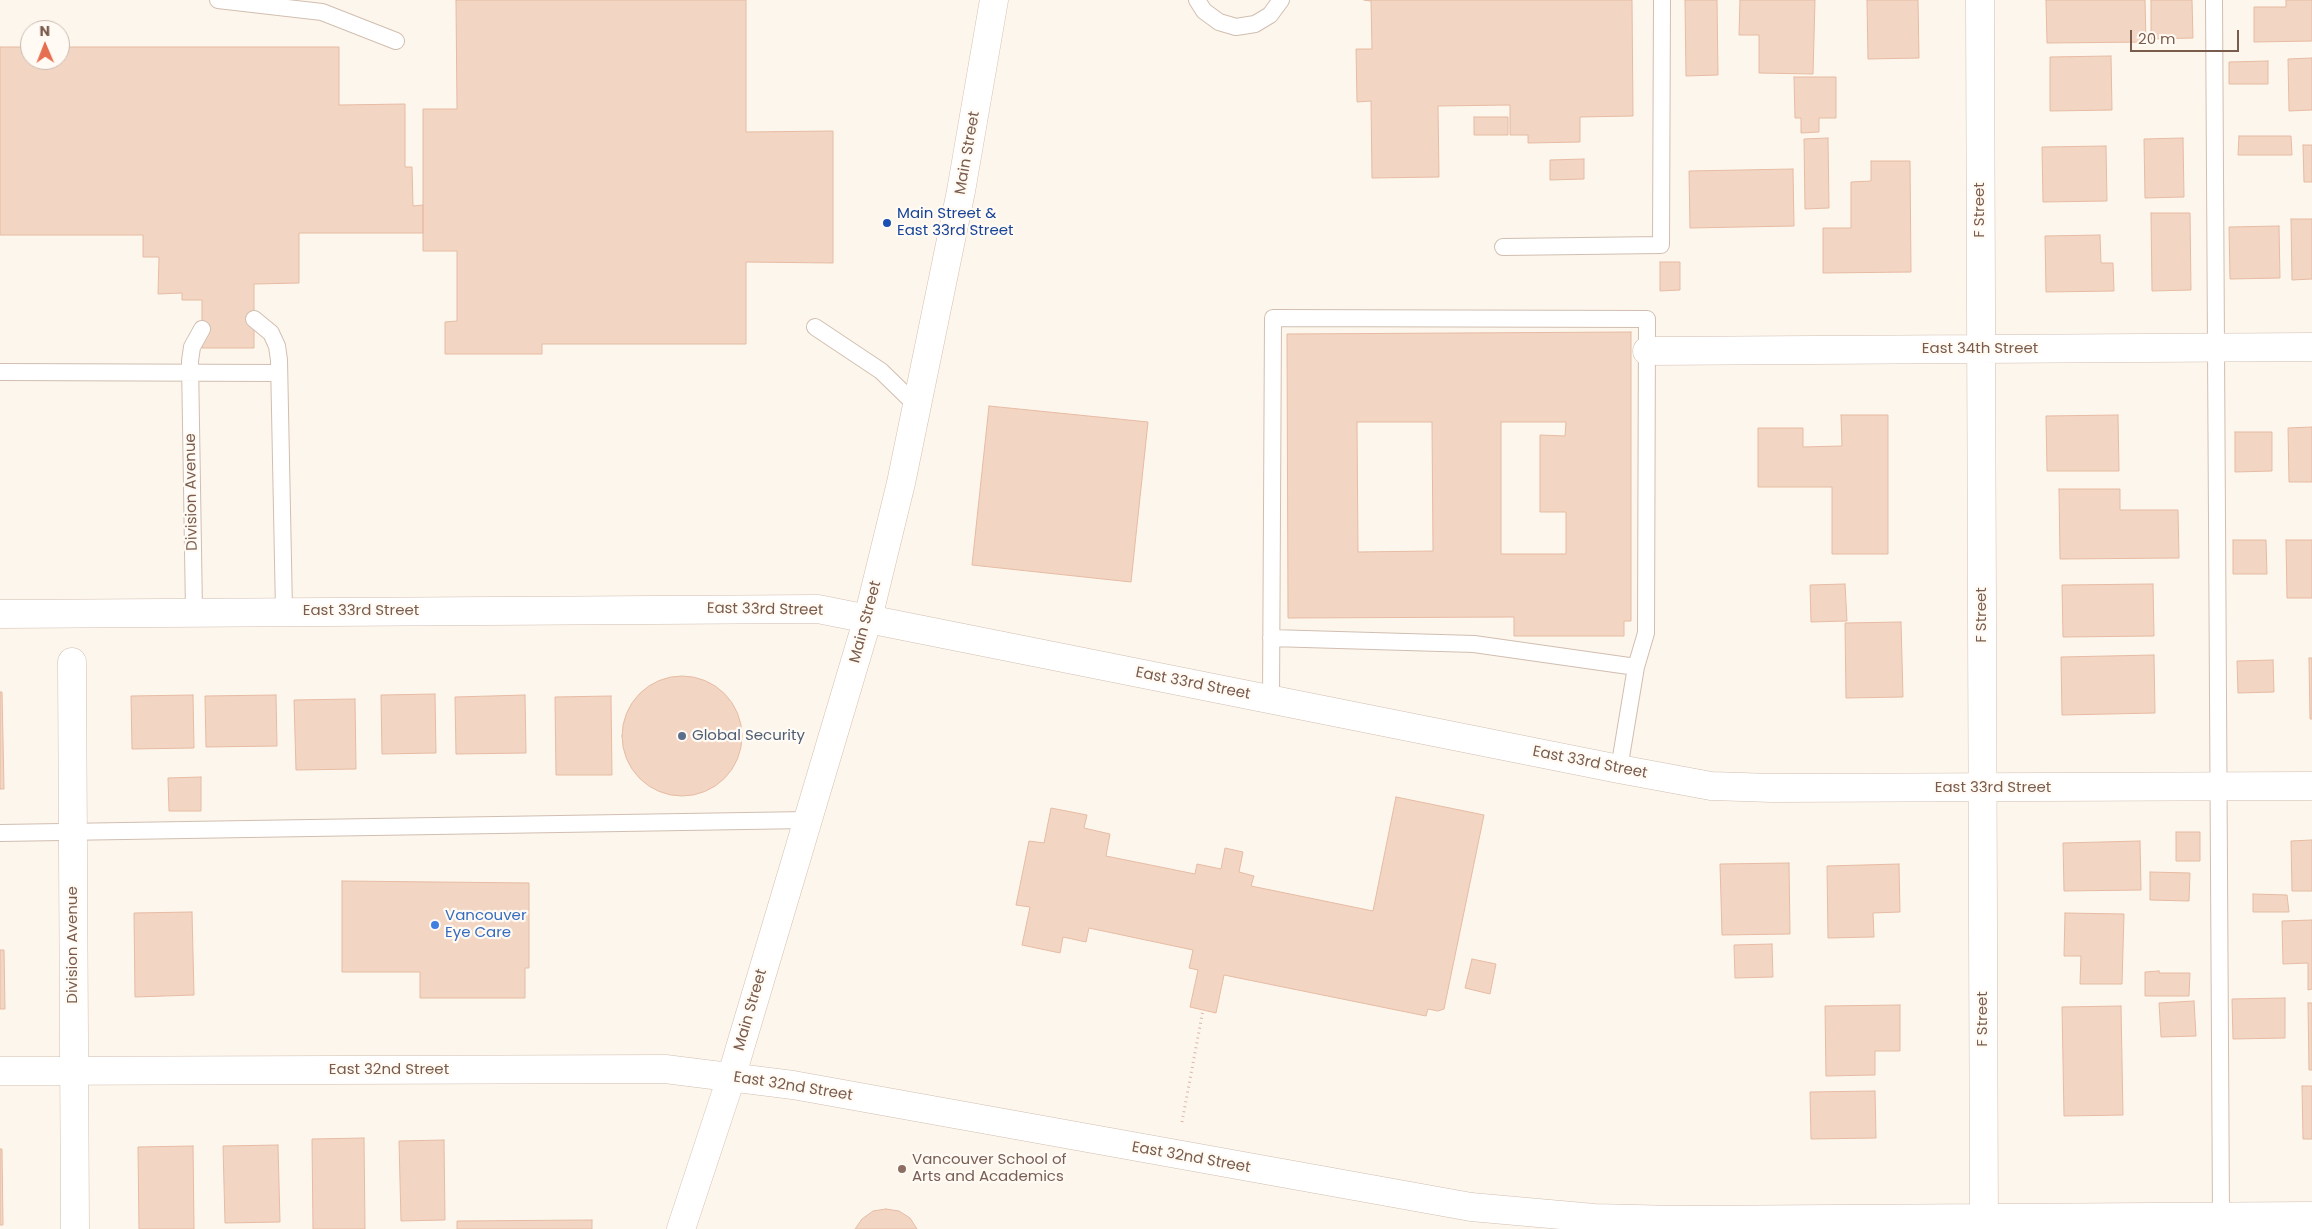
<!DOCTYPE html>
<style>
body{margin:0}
#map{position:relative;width:2312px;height:1229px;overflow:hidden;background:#fdf6ec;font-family:Poppins,sans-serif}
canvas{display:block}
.north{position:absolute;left:20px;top:20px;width:50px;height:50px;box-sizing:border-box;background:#fffaf3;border:1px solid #cabbb1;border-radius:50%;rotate:359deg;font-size:14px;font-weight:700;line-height:20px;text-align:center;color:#7a5c4d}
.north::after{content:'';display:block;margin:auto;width:18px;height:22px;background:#e76f51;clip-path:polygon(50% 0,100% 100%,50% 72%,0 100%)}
.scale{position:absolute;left:2130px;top:30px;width:109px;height:22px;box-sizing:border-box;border:2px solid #7a5c4d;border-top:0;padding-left:6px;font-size:15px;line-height:18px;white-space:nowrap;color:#7a5c4d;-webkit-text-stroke:4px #fffaf3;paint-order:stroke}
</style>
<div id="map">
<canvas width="2312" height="1229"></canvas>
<div class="north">N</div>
<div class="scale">20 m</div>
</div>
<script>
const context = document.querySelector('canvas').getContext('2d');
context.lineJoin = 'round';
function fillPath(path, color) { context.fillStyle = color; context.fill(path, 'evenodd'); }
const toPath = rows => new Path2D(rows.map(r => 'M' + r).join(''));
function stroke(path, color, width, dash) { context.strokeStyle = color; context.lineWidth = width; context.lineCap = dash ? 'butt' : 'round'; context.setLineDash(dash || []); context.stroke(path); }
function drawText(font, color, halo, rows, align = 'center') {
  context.font = font + ' Poppins,sans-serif'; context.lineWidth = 4.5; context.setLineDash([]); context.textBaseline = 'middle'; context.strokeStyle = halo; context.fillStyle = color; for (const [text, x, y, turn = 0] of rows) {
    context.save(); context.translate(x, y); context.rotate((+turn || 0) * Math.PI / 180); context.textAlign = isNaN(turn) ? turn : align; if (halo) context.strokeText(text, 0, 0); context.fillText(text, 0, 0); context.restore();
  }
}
const building = toPath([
 [456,0,746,0,746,132,833,131,833,263,746,262,746,344,542,344,542,354,445,354,445,322,457,321,457,251,423,251,423,109,457,109,456,0],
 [1364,0,1632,0,1633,116,1580,117,1580,142,1528,143,1528,135,1510,135,1510,105,1438,106,1439,177,1372,178,1371,101,1357,102,1356,49,1372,49,1371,1,1364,0],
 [1685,0,1717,0,1718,75,1686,76,1685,0],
 [1740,0,1815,0,1813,74,1759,73,1759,35,1739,35,1740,0],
 [1867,0,1918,0,1919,58,1868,59,1867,0],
 [2046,0,2145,0,2146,42,2047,43,2046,0],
 [2151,0,2192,0,2193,38,2151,39,2151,0],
 [2286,0,2312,0,2312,41,2254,42,2254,7,2286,7,2286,0],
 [0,47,30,47,30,60,60,60,60,47,339,47,339,105,405,104,405,167,412,167,413,206,423,205,423,233,299,233,299,283,254,284,254,348,202,348,202,300,182,300,182,293,158,294,159,257,143,257,143,235,0,235,0,47],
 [2111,56,2112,110,2050,111,2050,57,2111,56],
 [2312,58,2312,110,2289,111,2288,59,2312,58],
 [2268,61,2268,84,2229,84,2229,62,2268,61],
 [1794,77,1836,77,1836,118,1819,118,1819,132,1801,133,1801,118,1795,118,1794,77],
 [1474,117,1508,117,1508,135,1474,135,1474,117],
 [2239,136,2291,136,2292,155,2238,155,2239,136],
 [1828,138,1829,208,1805,209,1804,139,1828,138],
 [2183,138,2184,197,2145,198,2144,139,2183,138],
 [2303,145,2312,145,2312,182,2304,182,2303,145],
 [2106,146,2107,201,2043,202,2042,147,2106,146],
 [1584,159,1584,179,1550,180,1550,160,1584,159],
 [1871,161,1910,161,1911,272,1823,273,1823,228,1851,228,1851,182,1871,181,1871,161],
 [1793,169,1794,226,1690,228,1689,171,1793,169],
 [2151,213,2190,213,2191,290,2152,291,2151,213],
 [2291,219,2312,219,2312,279,2292,280,2291,219],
 [2279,226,2280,278,2230,279,2229,227,2279,226],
 [2100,235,2101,263,2113,263,2114,291,2046,292,2045,236,2100,235],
 [1660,262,1680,262,1680,290,1660,291,1660,262],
 [1631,332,1631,621,1624,621,1624,636,1514,636,1514,617,1288,618,1287,334,1631,332],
 [1357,422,1432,422,1433,551,1358,552,1357,422],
 [1501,422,1566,422,1565,436,1540,435,1540,512,1566,512,1566,554,1501,554,1501,422],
 [989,406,1148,422,1131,582,972,565,989,406],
 [1841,415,1888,415,1888,554,1832,554,1832,487,1758,487,1758,428,1803,428,1803,447,1842,446,1841,415],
 [2118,415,2119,471,2047,471,2046,416,2118,415],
 [2312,427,2312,482,2289,482,2288,428,2312,427],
 [2235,432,2272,432,2272,471,2235,472,2235,432],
 [2059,489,2120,489,2120,510,2178,510,2179,558,2060,559,2059,489],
 [2233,540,2266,540,2267,574,2233,574,2233,540],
 [2286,540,2312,540,2312,598,2287,598,2286,540],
 [1845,584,1847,621,1811,622,1810,585,1845,584],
 [2153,584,2154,636,2063,637,2062,585,2153,584],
 [1901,622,1903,697,1846,698,1845,623,1901,622],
 [2154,655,2155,713,2062,715,2061,657,2154,655],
 [2309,658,2312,658,2312,719,2310,719,2309,658],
 [2273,660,2274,692,2238,693,2237,661,2273,660],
 '622 736a60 60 0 1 1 120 0a60 60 0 1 1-120 0Z',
 [0,692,2,692,4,789,0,789,0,692],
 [435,694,436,753,382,754,381,695,435,694],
 [193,695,194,748,132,749,131,696,193,695],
 [276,695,277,746,206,747,205,696,276,695],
 [525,695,526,753,456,754,455,697,525,695],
 [611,696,612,775,556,775,555,697,611,696],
 [355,699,356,769,296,770,294,700,355,699],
 [201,777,201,811,169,811,168,778,201,777],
 [1396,797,1484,815,1444,1009,1438,1011,1428,1009,1426,1016,1224,975,1216,1013,1190,1007,1198,970,1189,968,1193,950,1089,928,1086,942,1063,937,1060,953,1022,945,1030,907,1016,905,1029,841,1044,843,1051,808,1087,815,1084,828,1110,834,1106,856,1195,874,1197,864,1221,869,1225,848,1243,852,1239,872,1254,876,1251,886,1373,911,1396,797],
 [2176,832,2200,832,2200,861,2176,861,2176,832],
 [2312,840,2312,891,2292,891,2291,841,2312,840],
 [2140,841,2141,890,2064,891,2063,843,2140,841],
 [1789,863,1790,934,1722,935,1720,864,1789,863],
 [1899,864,1900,912,1873,913,1874,937,1828,938,1827,866,1899,864],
 [2150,872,2190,873,2189,901,2150,900,2150,872],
 [342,881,529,883,529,968,525,968,525,998,420,998,420,972,342,972,342,881],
 [2253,894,2287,895,2289,912,2253,912,2253,894],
 [192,912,194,995,135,997,134,913,192,912],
 [2065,913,2124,914,2122,984,2080,984,2081,956,2064,956,2065,913],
 [2312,920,2312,989,2308,990,2308,963,2283,964,2282,921,2312,920],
 [1772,944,1773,977,1735,978,1734,945,1772,944],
 [0,950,4,950,5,1009,0,1009,0,950],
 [1472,959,1496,964,1490,994,1465,988,1472,959],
 [2159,971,2159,973,2190,973,2189,996,2145,996,2145,972,2159,971],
 [2285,998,2285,1038,2233,1039,2232,999,2285,998],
 [2194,1001,2196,1036,2161,1037,2159,1003,2194,1001],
 [2308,1003,2312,1003,2312,1070,2309,1070,2308,1003],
 [1900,1005,1900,1051,1875,1051,1875,1075,1826,1076,1825,1006,1900,1005],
 [2121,1006,2123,1115,2064,1116,2062,1007,2121,1006],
 [2302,1086,2312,1086,2312,1139,2303,1139,2302,1086],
 [1875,1091,1876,1138,1811,1139,1810,1092,1875,1091],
 [364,1138,365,1229,313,1229,312,1139,364,1138],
 [444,1140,445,1220,401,1221,399,1141,444,1140],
 [278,1145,280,1222,225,1223,223,1146,278,1145],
 [193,1146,194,1229,139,1229,138,1147,193,1146],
 [0,1149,2,1149,3,1225,0,1225,0,1149],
 [886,1209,899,1211,910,1218,917,1229,855,1229,862,1219,873,1211,886,1209],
 [592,1220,592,1229,457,1229,457,1221,592,1220]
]);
fillPath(building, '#f3d5c3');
stroke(building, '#e6bba3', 1);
const service = toPath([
 [218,0,322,12,396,41],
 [1197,0,1204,11,1219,22,1236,27,1255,24,1270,15,1281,0],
 [2214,0,2221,1216],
 [1503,247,1661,245,1662,0],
 [254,319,271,333,277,346,279,360,284,611],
 [815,327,881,371,917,406],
 [0,372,279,373],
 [194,612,190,361,192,347,202,329],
 [1271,638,1474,644,1636,667],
 [1271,700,1273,318,1647,319,1646,633,1636,667,1619,769],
 [0,833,808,820]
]);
const minor = toPath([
 [1980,0,1984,1229],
 [1647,351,2312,347],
 [72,662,75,1229],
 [0,1071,665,1069,793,1085,1471,1207,1594,1218,1676,1220,2312,1216]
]);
const tertiary = toPath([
 [0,614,818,609,1619,769,1711,786,1772,788,2312,786]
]);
const secondary = toPath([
 [681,1229,731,1078,868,618,901,483,961,191,994,0]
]);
stroke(service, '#d1beb0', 18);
stroke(minor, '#d1beb0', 29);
stroke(tertiary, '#d1beb0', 29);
stroke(secondary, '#d6c0b0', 29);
stroke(toPath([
 [1182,1122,1203,1010]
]), '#d9b8a5', 3, [1, 4]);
stroke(service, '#fff', 16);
stroke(minor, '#fff', 28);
stroke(tertiary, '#fff', 28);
stroke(secondary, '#fff', 28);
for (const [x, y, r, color] of [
 [887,223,5,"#1a4fb4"],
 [682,736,5,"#5c6f8a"],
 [435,925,5,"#3f7fe0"],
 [902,1169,5,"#8d6e63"]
]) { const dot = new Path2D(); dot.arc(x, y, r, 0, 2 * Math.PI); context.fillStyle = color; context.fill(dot); stroke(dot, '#fffaf3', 2); }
drawText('15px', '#7a5c4d', '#fffaf3', [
 ["Main Street",968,153,-80],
 ["F Street",1980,210,-90],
 ["East 34th Street",1980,349],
 ["Division Avenue",192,492,-91],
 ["East 33rd Street",765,610,1],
 ["East 33rd Street",361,611],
 ["F Street",1982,615,-90],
 ["Main Street",866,622,-75],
 ["East 33rd Street",1193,684,11],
 ["East 33rd Street",1590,763,11],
 ["East 33rd Street",1993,788],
 ["Division Avenue",73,945,-90],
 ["Main Street",751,1010,-74],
 ["F Street",1983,1019,-90],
 ["East 32nd Street",389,1070],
 ["East 32nd Street",793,1087,9],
 ["East 32nd Street",1191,1158,10]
]);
drawText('15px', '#164399', '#fffaf3', [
 ["Main Street &",897,214],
 ["East 33rd Street",897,231]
], 'left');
drawText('15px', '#4e5e75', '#fffaf3', [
 ["Global Security",692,736]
], 'left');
drawText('15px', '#366cbe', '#fffaf3', [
 ["Vancouver",445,916],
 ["Eye Care",445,933]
], 'left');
drawText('15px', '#785e54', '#fffaf3', [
 ["Vancouver School of",912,1160],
 ["Arts and Academics",912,1177]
], 'left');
</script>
